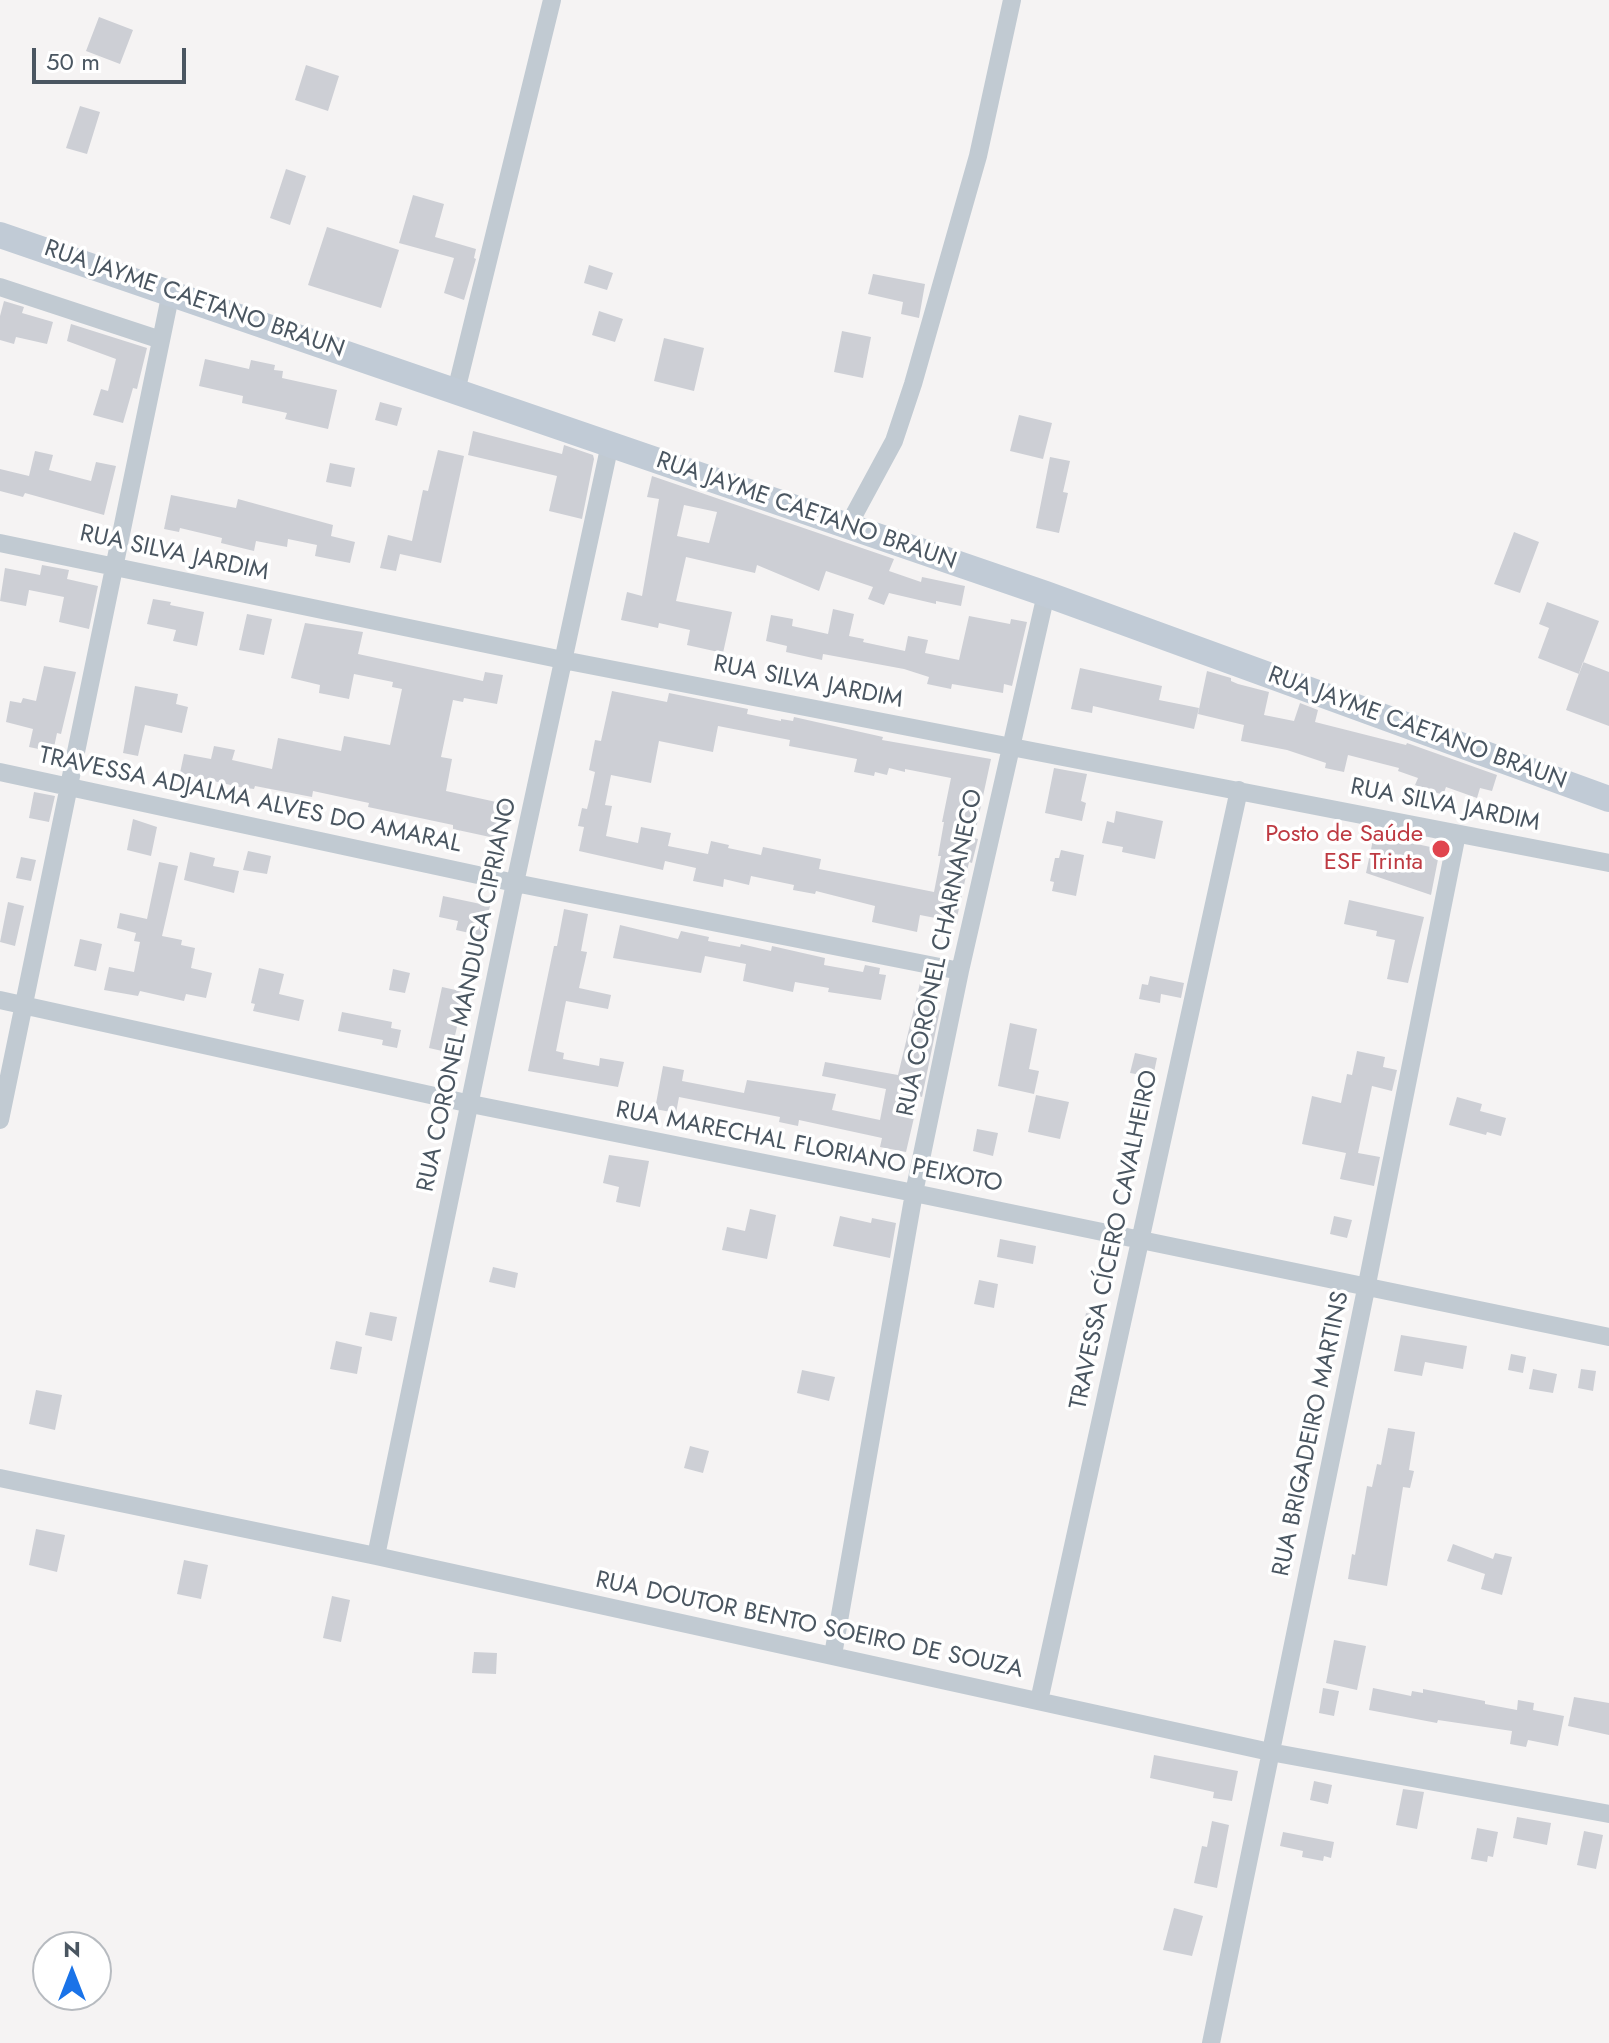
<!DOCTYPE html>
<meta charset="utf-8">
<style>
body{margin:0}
#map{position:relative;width:1609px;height:2043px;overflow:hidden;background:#f5f3f3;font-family:Jost,sans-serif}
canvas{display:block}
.north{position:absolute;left:32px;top:1931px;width:80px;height:80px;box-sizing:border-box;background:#fff;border:2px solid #b7bbc0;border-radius:50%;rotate:0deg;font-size:22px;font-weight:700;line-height:32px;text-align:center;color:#4a5661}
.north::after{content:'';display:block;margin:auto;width:28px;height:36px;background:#1a73e8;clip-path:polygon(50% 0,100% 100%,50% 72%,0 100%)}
.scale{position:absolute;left:32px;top:48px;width:154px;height:36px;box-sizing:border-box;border:4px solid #4a5661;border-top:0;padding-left:10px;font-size:24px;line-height:28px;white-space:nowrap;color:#4a5661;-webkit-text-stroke:6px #fff;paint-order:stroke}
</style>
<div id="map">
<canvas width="1609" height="2043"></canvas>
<div class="north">N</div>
<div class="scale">50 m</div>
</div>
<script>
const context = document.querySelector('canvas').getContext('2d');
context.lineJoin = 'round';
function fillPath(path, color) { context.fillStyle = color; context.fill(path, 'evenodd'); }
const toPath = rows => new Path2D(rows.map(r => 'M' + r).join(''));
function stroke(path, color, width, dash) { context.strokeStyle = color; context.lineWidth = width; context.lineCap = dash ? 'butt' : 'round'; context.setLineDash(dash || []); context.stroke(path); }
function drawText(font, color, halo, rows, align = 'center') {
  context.font = font + ' Jost,sans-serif'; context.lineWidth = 7; context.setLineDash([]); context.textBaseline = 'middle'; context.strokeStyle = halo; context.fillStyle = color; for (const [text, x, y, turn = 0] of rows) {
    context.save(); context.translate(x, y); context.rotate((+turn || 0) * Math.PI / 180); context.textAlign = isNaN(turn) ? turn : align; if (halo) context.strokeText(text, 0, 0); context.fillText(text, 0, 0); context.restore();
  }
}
fillPath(toPath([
 [99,17,133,30,120,64,86,51],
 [306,65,339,76,328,111,295,100],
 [80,106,100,112,87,154,66,148],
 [286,169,306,176,290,225,270,218],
 [413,195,444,204,435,237,476,249,474,258,476,259,464,300,444,293,454,258,399,243],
 [327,227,399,250,381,308,308,285],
 [589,265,613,273,607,290,584,283],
 [873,274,925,284,919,318,901,314,903,302,868,294],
 [4,301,24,307,22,313,53,322,47,344,16,337,14,344,0,340,0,316],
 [599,311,623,319,615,342,592,335],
 [71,324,147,348,137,389,133,388,123,423,93,415,101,389,108,391,116,359,67,341],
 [842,331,871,337,863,378,834,372],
 [664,338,704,348,694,391,654,381],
 [205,359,249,369,251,360,275,365,274,370,283,371,282,378,337,390,328,429,285,419,287,413,242,403,243,396,199,386],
 [380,402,402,408,397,426,375,420],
 [1019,415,1052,423,1043,459,1010,451],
 [473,431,562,454,564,445,593,455,594,459,582,519,549,511,557,476,468,455],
 [438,450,464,456,441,563,400,554,396,571,380,568,388,535,412,541,423,490,428,491],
 [35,451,53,455,49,470,91,481,96,462,116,466,104,515,25,493,23,497,0,491,0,469,29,476],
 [1050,457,1070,461,1063,492,1068,493,1059,533,1036,528],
 [330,463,355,468,351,487,326,482],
 [652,476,894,559,889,571,921,582,922,577,965,586,961,606,936,601,936,604,889,593,884,605,868,599,873,587,826,571,819,591,757,565,755,573,686,557,676,601,732,612,723,653,687,645,690,630,659,623,658,628,621,620,627,592,642,596,659,499,647,497],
 [684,505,717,512,709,543,677,536],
 [171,495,236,508,238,499,333,525,331,536,355,542,350,563,315,556,317,545,288,539,287,547,256,541,254,551,221,543,222,538,180,528,179,532,164,529],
 [1514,532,1539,542,1520,593,1494,584],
 [42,565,69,570,67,579,98,586,89,629,59,622,64,597,29,590,26,606,0,601,5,568,40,575],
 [153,599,171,602,170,605,204,612,197,646,173,641,176,630,147,624],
 [1547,602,1599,621,1579,674,1538,658,1549,628,1539,624],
 [833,609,854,614,849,636,864,639,863,642,905,651,908,636,928,640,925,653,959,660,969,616,1010,624,1011,619,1027,622,1012,686,1004,684,1003,693,952,684,951,689,927,684,929,677,904,669,823,654,822,660,786,652,787,646,766,641,771,615,793,619,792,626,828,634],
 [247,614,272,619,264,655,239,650],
 [305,623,363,632,358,654,483,681,485,672,503,675,497,704,464,698,463,702,453,700,441,757,452,759,446,791,510,805,504,840,453,829,453,825,368,807,369,803,313,791,312,797,255,786,254,789,239,787,180,773,184,754,211,759,214,746,235,750,232,760,272,769,278,738,341,751,344,736,390,745,402,689,392,687,393,682,354,674,349,699,319,693,320,685,291,678],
 [1583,662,1609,672,1609,726,1566,710],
 [44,666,76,672,61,734,57,733,53,752,29,747,33,729,6,722,10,701,21,703,23,698,36,701],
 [1080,668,1162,686,1159,700,1199,708,1194,729,1093,706,1092,713,1071,709],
 [1207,671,1231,678,1231,681,1238,684,1269,692,1264,715,1294,721,1300,703,1318,710,1315,722,1406,745,1407,743,1497,775,1492,791,1480,788,1477,798,1446,787,1443,795,1415,785,1418,778,1398,771,1399,768,1348,755,1344,772,1325,768,1326,763,1287,750,1241,741,1244,725,1198,714],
 [135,686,178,694,176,704,188,707,182,733,145,725,138,756,123,753],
 [612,691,667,702,669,693,748,709,747,714,781,721,781,719,793,721,794,717,883,737,882,740,991,759,974,838,978,839,972,863,969,862,956,922,920,915,917,932,872,922,875,906,816,891,815,894,793,890,794,885,751,876,749,885,724,879,723,887,693,881,696,868,665,861,663,870,579,851,584,827,578,826,582,808,587,809,589,801,595,772,589,770,595,740,601,741],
 [718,726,790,740,789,746,857,759,854,772,874,776,875,772,887,775,889,768,905,772,905,769,951,778,942,822,944,822,938,856,941,856,934,892,819,869,821,859,763,847,761,855,728,848,729,845,711,841,708,854,668,846,671,833,641,827,638,843,606,836,612,806,605,805,611,775,651,783,659,741,713,752],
 [1054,768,1087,774,1081,801,1086,803,1082,821,1045,813],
 [34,792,55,796,49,822,29,818],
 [1116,811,1163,821,1155,859,1122,852,1123,847,1102,843,1107,821,1114,823],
 [133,819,157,827,151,856,127,850],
 [1374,835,1440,849,1431,895,1366,873],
 [1061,850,1084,855,1076,896,1052,891,1054,882,1050,881,1055,858,1059,858],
 [248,851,271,856,267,874,243,870],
 [190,852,215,858,213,866,239,871,234,893,184,880],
 [21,857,36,860,31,881,16,878],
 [159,862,178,866,162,936,182,940,181,945,195,948,191,968,212,973,206,998,186,994,184,1001,140,991,138,996,104,990,109,967,134,972,140,942,134,941,136,933,117,928,120,913,147,919],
 [443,896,490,906,483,936,456,930,458,921,439,917],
 [1349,900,1424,917,1408,983,1387,979,1395,940,1376,936,1377,931,1344,924],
 [8,902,24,906,15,946,0,942],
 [564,909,588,914,581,951,587,952,579,988,611,995,608,1009,566,1001,556,1051,564,1053,563,1059,599,1066,600,1058,624,1062,618,1087,528,1071,554,946,557,946],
 [620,925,678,939,681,931,709,937,708,941,740,947,741,944,771,951,772,946,825,958,824,965,863,972,865,965,880,968,879,974,886,975,881,1000,828,992,829,988,795,982,793,992,743,981,746,964,705,956,701,973,613,958],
 [80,939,102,944,96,971,74,966],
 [259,968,284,974,279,994,304,1000,299,1021,253,1011,255,1004,251,1003],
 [393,969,410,973,405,993,389,990],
 [1150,976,1184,983,1181,998,1161,994,1160,1003,1139,999,1142,984,1148,985],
 [921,979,937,982,932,1008,940,1010,922,1097,919,1096,906,1152,880,1147,882,1138,799,1120,798,1126,779,1122,780,1117,679,1097,676,1113,655,1109,663,1066,684,1070,682,1081,744,1093,747,1080,836,1094,832,1110,880,1120,886,1089,822,1076,825,1062,898,1075],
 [442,987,465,992,451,1053,429,1048],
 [342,1012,392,1022,391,1028,401,1030,397,1048,382,1045,383,1040,338,1031],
 [1010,1023,1037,1029,1029,1069,1039,1071,1034,1094,998,1086],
 [1357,1051,1385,1057,1383,1067,1397,1070,1392,1091,1372,1086,1358,1153,1380,1157,1374,1186,1340,1179,1346,1153,1302,1144,1312,1096,1341,1103,1347,1074,1352,1075],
 [1135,1053,1157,1058,1153,1077,1130,1073],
 [1036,1095,1069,1102,1060,1139,1028,1132],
 [1457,1097,1482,1104,1480,1111,1506,1118,1501,1136,1487,1132,1486,1135,1449,1125],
 [977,1129,998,1133,993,1156,973,1151],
 [609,1155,649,1161,640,1207,616,1202,619,1187,603,1183],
 [750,1209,776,1215,767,1259,722,1250,727,1227,745,1231],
 [840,1216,871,1223,872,1218,896,1223,890,1258,833,1246],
 [1334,1216,1352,1220,1347,1238,1330,1234],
 [1000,1239,1036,1246,1033,1264,997,1257],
 [493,1267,518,1273,515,1288,489,1282],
 [979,1280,998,1284,994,1308,974,1304],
 [370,1312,397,1317,392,1341,365,1335],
 [1086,1313,1104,1316,1100,1336,1082,1332],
 [1401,1335,1467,1346,1463,1369,1425,1362,1422,1376,1394,1371],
 [336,1341,362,1347,357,1374,330,1369],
 [1511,1354,1526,1357,1523,1373,1508,1370],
 [1533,1369,1557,1374,1553,1393,1529,1389],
 [1581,1369,1596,1371,1593,1391,1578,1388],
 [802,1370,835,1377,829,1401,797,1393],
 [36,1390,62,1395,55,1430,29,1424],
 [1388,1428,1415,1432,1409,1470,1414,1471,1410,1488,1403,1487,1387,1586,1348,1579,1352,1554,1355,1555,1367,1486,1372,1487,1377,1464,1381,1465],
 [690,1446,709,1451,703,1473,684,1468],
 [36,1529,65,1535,57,1572,29,1565],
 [1453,1544,1493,1559,1495,1553,1512,1557,1502,1595,1481,1589,1485,1574,1447,1561],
 [184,1560,208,1565,201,1599,177,1594],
 [332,1596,350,1600,341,1642,323,1638],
 [1334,1640,1366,1646,1357,1690,1326,1683],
 [474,1652,497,1653,496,1674,472,1673],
 [1323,1688,1339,1691,1334,1716,1319,1713],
 [1373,1688,1411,1696,1412,1691,1423,1693,1423,1689,1485,1701,1485,1704,1517,1710,1518,1700,1534,1703,1533,1710,1564,1716,1558,1746,1528,1740,1526,1747,1510,1744,1512,1731,1438,1720,1437,1723,1369,1710],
 [1574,1697,1609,1703,1609,1735,1568,1726],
 [1154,1755,1238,1771,1232,1801,1213,1798,1214,1792,1150,1778],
 [1314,1781,1332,1785,1328,1804,1310,1800],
 [1403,1789,1424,1792,1417,1829,1396,1825],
 [1517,1817,1551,1823,1547,1845,1513,1838],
 [1212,1821,1229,1825,1217,1888,1194,1883,1202,1846,1207,1847],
 [1477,1828,1498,1832,1493,1857,1488,1856,1487,1862,1471,1859],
 [1584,1831,1603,1835,1596,1869,1577,1865],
 [1283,1832,1334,1842,1331,1858,1324,1856,1323,1861,1302,1857,1303,1851,1280,1846],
 [1174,1908,1203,1916,1192,1956,1163,1950]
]), '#cdcfd5');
stroke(toPath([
 [0,287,161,340],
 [456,391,552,0],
 [848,526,894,441,913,384,978,156,1012,0],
 [0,543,563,660,1609,863],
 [0,772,515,883,960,971],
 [0,1000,471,1104,914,1193,1609,1337],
 [0,1120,171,292],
 [0,1478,376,1556,1270,1752,1609,1814],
 [376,1556,515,883,610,444],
 [833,1655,914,1193,960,971,1046,594],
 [1039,1701,1239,790],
 [1211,2043,1366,1289,1457,834]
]), '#c1cad2', 18);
stroke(toPath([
 [0,235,1046,594,1609,799]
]), '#c1cbd6', 26);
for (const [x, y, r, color] of [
 [1441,849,10,"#e0444e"]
]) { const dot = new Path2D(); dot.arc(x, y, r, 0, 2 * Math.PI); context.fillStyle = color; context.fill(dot); stroke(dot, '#fff', 3); }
drawText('24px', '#4a5661', '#fff', [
 ["RUA JAYME CAETANO BRAUN",194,300,19],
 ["RUA JAYME CAETANO BRAUN",806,512,19],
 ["RUA SILVA JARDIM",174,554,12],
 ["RUA SILVA JARDIM",808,683,11],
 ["RUA JAYME CAETANO BRAUN",1417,729,20],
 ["TRAVESSA ADJALMA ALVES DO AMARAL",250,801,12],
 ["RUA SILVA JARDIM",1445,806,11],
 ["RUA CORONEL CHARNANECO",941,953,-78],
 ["RUA CORONEL MANDUCA CIPRIANO",468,995,-78],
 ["RUA MARECHAL FLORIANO PEIXOTO",809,1148,11],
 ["TRAVESSA CÍCERO CAVALHEIRO",1115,1240,-78],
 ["RUA BRIGADEIRO MARTINS",1312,1434,-78],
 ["RUA DOUTOR BENTO SOEIRO DE SOUZA",809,1626,12]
]);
drawText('24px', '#be3a42', '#fff', [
 ["Posto de Saúde",1423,835],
 ["ESF Trinta",1423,863]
], 'right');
</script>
